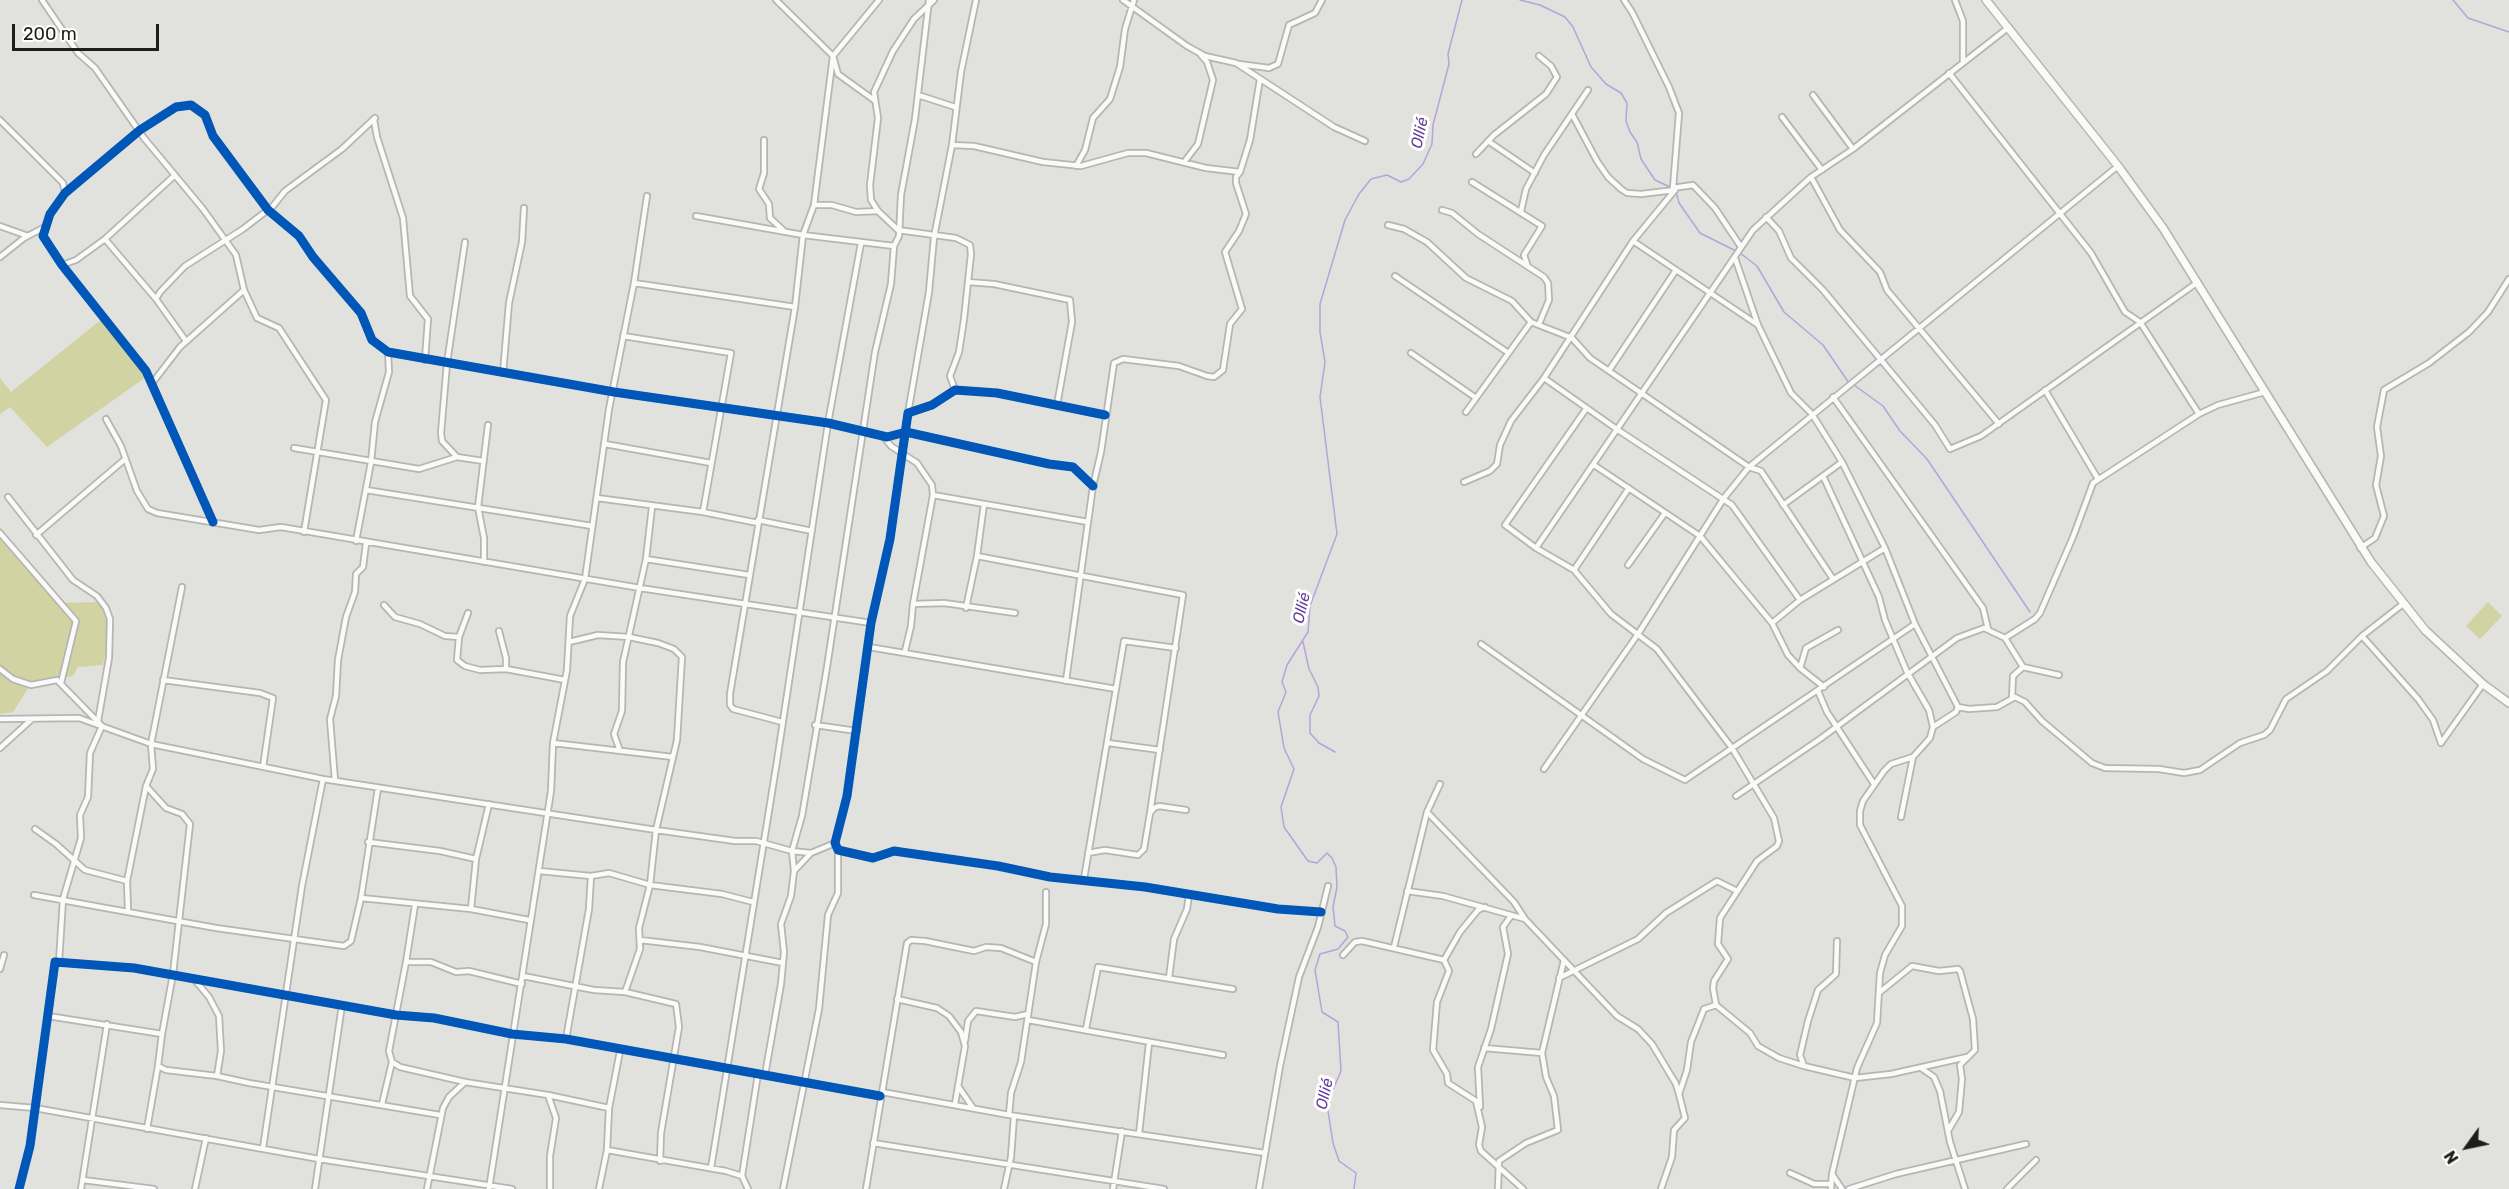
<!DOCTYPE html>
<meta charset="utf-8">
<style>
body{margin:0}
#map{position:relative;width:2509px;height:1189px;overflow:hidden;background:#e1e1dd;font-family:Rubik,sans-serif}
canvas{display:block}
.north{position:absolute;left:2437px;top:1117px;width:60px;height:60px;-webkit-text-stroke:4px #fffffe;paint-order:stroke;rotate:237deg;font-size:16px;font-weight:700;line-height:24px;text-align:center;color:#1d1d1b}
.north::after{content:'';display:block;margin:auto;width:21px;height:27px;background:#1d1d1b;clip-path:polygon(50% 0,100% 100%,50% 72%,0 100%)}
.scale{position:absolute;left:12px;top:24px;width:147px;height:27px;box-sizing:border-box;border:3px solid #1d1d1b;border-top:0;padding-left:8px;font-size:18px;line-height:21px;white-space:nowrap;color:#1d1d1b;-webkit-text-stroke:4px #fffffe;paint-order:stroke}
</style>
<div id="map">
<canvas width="2509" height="1189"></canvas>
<div class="north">N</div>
<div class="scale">200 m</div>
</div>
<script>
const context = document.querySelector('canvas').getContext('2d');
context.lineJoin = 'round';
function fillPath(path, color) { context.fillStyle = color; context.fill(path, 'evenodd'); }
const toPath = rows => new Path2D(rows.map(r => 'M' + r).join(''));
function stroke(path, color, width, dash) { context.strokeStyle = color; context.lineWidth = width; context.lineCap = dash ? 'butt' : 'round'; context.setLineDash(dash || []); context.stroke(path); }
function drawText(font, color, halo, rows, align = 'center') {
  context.font = font + ' Rubik,sans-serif'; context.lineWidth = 6; context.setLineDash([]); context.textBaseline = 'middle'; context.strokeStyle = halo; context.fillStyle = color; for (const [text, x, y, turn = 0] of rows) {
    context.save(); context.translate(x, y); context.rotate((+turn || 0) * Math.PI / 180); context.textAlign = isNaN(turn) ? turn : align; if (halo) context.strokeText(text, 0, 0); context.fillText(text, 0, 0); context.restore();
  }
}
fillPath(toPath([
 [102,319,146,377,47,447,10,407,0,414,0,378,11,392],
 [0,527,57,603,102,602,109,635,103,665,78,667,73,676,32,682,13,712,0,714],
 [2488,602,2502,616,2480,639,2466,626]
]), '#d2d3a2');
stroke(toPath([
 [1520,0,1540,5,1565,17,1573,27,1591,67,1606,84,1621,93,1627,103,1626,121,1630,132,1637,142,1641,159,1655,180,1670,187],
 [2453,0,2468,18,2509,32],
 [1676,192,1679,203,1700,233,1736,251],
 [1740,253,1757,266,1784,312,1823,345,1849,383],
 [1854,385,1883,406,1900,431,1927,459,2030,612],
 [1303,642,1309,669,1318,687,1319,696,1310,715,1310,733,1319,743,1335,752],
 [1354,1189,1356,1173,1339,1161,1333,1143,1328,1111,1331,1094,1341,1071,1338,1022,1322,1012,1315,970,1320,954,1338,949,1348,937,1345,931,1335,926,1333,907,1337,887,1336,867,1332,858,1327,853,1317,863,1308,861,1284,827,1281,807,1294,769,1284,748,1278,712,1286,692,1282,682,1287,665,1308,632,1310,606,1337,534,1320,397,1325,362,1320,332,1320,304,1345,220,1359,194,1371,179,1387,175,1401,182,1409,179,1423,164,1432,144,1433,125,1449,64,1448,54,1462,0]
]), '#b6a3db', 1.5);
const street = toPath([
 [42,0,78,53,95,68,144,138,203,209,236,255,244,290,257,318,279,328,326,400,304,532],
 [776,0,833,56,838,74,874,100],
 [934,0,914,19,893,51,874,92,878,118,870,185,871,200,878,211,898,230,956,238,970,245,971,254,964,319,959,352,950,376,955,390],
 [1123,0,1187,46,1205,56,1236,63,1334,127,1365,141],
 [1624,0,1632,12,1669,87,1679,113,1673,188,1693,185,1715,208,1741,247],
 [1955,0,1963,21,1963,61],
 [1239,64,1269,68,1278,64,1289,25,1315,13,1322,0],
 [1949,73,2091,253,2125,312,2140,322,2199,414],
 [918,95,955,107],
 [1813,95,1853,149],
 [1572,114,1597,161,1608,177,1621,189,1627,193,1641,194,1675,190],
 [1782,117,1822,170],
 [0,120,63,183,65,193],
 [374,120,377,137,403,218,410,296,428,319,425,360],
 [764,140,764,173,759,189,769,204,770,218,784,231],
 [1488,141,1535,173],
 [952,145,974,146,1043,162,1081,166,1128,153,1146,153,1206,168,1240,172,1250,140,1260,79],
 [1476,154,1494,135,1546,94,1557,77,1551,66,1539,56],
 [1185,161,1198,144,1213,80,1207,62,1201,55],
 [1076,166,1085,150,1093,118,1110,99,1120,67,1125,29,1134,0],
 [1811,177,1840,230,1880,272,1887,290,1999,424],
 [1472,182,1542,226,1524,255,1527,264],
 [814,205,832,205,856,212,878,211],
 [1442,210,1452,213,1478,234,1544,277,1548,283,1549,300,1539,324],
 [1521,211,1526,189,1544,155,1588,90],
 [696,216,803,235,894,246],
 [1766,217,1779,231,1791,258,1823,290,1935,425,1950,449,1981,436,2198,282],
 [1388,225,1404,229,1427,242,1466,278,1512,301,1531,322,1572,338,1590,358,1749,467,1761,471,1833,579],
 [0,226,28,236],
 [105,239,156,299],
 [1633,241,1758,325],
 [465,242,447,363,441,433,442,441,457,457,483,461],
 [0,257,24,238,45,227],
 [1735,258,1758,325,1791,393,1812,414,1842,462,1885,548,1915,624,1958,707,1969,709,1997,707,2015,697,2025,702,2042,721,2092,763,2105,768,2159,769,2184,773,2200,770,2240,743,2264,735,2270,730,2286,699,2327,671,2362,636,2403,604],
 [62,265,76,260,105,239,174,176],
 [1395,276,1507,352],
 [968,282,994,284,1070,300,1072,322,1057,405],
 [634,283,795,307],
 [623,336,731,353,703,512],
 [186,341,156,299,160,292,185,266,243,229,273,206,285,191,342,149,375,118],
 [1411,353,1476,398],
 [1610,369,1676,270],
 [503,373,509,303,522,242,524,208],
 [1544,378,1618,430,1732,505,1800,600],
 [153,382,180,347,244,290],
 [2045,390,2098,479],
 [1833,397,1983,608,1988,629],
 [1586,409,1505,525,1536,548,1574,570,1611,614,1657,649,1732,748,1774,818,1779,841,1777,846,1757,861,1720,918,1718,944,1728,959,1714,981,1713,988,1716,1005,1750,1033,1758,1046,1779,1058,1804,1066],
 [1466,412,1531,322],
 [908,413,929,292,934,237,952,145,961,72,976,0],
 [1105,415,997,393,955,390,932,405,908,413,890,539,871,623,847,796,835,843,838,850,873,858,894,851,998,866,1050,877,1145,887,1278,909,1321,912],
 [106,419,121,446,137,491,148,509,157,513,259,530,281,527,640,588,871,623],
 [883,436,891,446,917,463,932,485,933,495,913,604],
 [605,444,711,463],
 [294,448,419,469,457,457],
 [1594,465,1700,536,1772,623,1788,655,1800,668,1824,687],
 [1823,476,1879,597,1885,620,1907,672,1929,710,1933,727,1930,738,1913,757,1891,764,1884,771,1863,801,1860,811,1860,825,1902,906,1902,926,1885,955,1880,973,1877,1023,1857,1068,1832,1174,1831,1189],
 [1464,482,1490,471,1497,464,1500,445,1511,421,1544,378,1633,241,1675,190,1673,188],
 [366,490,592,526],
 [933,495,1088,522],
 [8,497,73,580,97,596,106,608,110,619,109,658,98,721],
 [597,498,703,512,758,523],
 [984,504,977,556,1183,595,1150,813],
 [1783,505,1842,462],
 [758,520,812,531],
 [213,522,146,371,62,265,43,236,50,214,65,193,140,130,176,107,191,105,205,115,213,136,268,210,299,236,313,257,361,313,372,340,388,352,614,392,828,423,887,437,906,432,1049,464,1073,467,1093,486],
 [0,533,76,621,61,683],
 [36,535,124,460],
 [356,541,371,462,375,422,389,372,388,352],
 [1536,548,1753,230,1811,177,1853,149,2009,27],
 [2360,548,2375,538,2384,516,2376,485,2381,456,2377,427,2384,390,2429,363,2469,332,2488,312,2509,279],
 [646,559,749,575],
 [484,562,484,538,478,507,488,425],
 [1628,565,1665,513],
 [1574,570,1629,488],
 [384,605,395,617,420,624,445,636,459,637],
 [966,608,977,556],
 [468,613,459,637,457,660,465,666,480,670,506,669],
 [1772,623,1800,600,1885,548],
 [499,631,506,658,506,669,565,680],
 [2362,636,2418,699,2433,720,2441,743],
 [2005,638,2023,667,2059,675],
 [569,642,598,635,629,637,658,643,674,649,682,657,677,740,656,830,650,885,609,873,591,876],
 [1481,644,1643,759,1685,780,1915,624],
 [869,647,1116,689],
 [905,651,911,626,913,604,944,603,1015,613],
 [1800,668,1806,648,1838,630],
 [0,669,13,679,31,685,57,680,102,726,90,753,88,797,80,815,81,838,63,899,59,962],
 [163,680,260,693,273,698,263,767],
 [1066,681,1093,486,1101,452,1114,363,1123,359,1179,366,1207,376,1214,377,1223,370,1230,324,1242,309,1225,252,1239,231,1246,214,1236,183,1236,177,1240,172],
 [1818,691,1827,712,1874,784],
 [2012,698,2013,676,2023,667],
 [0,719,79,718,151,744,323,779,656,830,735,841,756,841,792,851,811,853,835,843],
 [782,722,733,709,730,705,730,694,795,307,803,235,814,205,833,56,879,0],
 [815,725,857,731],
 [1933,727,1956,712,1958,707],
 [553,743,673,757],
 [1108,743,1160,750],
 [2441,743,2483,684],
 [0,748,32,719],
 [620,751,614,734,622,711,623,662,646,559,652,507],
 [1544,769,1638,634,1724,498,1749,467,2118,166],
 [335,781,330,719,336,696,338,660,346,617,355,592,356,574,363,567,366,543],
 [146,786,166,808,182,814,190,824,173,974,162,1034],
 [1736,796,1820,739,1957,638,1984,628,2005,638,2035,619,2040,613,2073,537,2093,483,2199,414,2218,405,2265,392],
 [1427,812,1514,902,1525,919],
 [1901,817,1913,757],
 [35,829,56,844,85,870,127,881],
 [368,842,440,851,476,859],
 [1088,853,1105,850,1138,855,1144,849,1150,813,1154,808,1159,806,1186,810],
 [539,871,591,876,589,909,566,1039],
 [794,871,792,851,802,816,827,667,875,352,891,284,894,246,899,236,901,195,915,119,929,0],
 [1084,879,1124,641,1176,648],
 [1407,891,1443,896,1525,919,1617,1016,1638,1029,1652,1044,1676,1084,1679,1094],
 [34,895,216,928,344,946,351,941,361,898,378,788],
 [361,898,471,909,529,920],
 [1485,907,1478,910,1460,932,1444,960,1449,971,1437,1002,1433,1050,1447,1074,1448,1083,1476,1101,1482,1127,1479,1145,1481,1151,1523,1189],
 [471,909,476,859,489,804],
 [128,910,127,881,146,786,153,769,151,744,182,587],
 [640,940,700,947,783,963],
 [1837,941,1836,974,1818,990,1808,1021,1800,1055,1804,1066,1855,1078,1891,1074,1967,1057],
 [1394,947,1427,812,1440,784],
 [1343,955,1355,942,1362,941,1444,960],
 [406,962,415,905],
 [0,969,4,955],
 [523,976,594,990,625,992,676,1004,679,1027,661,1133,660,1161],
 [1169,978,1174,939,1187,909,1189,894],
 [1559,978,1638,939,1666,913,1717,881,1735,890],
 [194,979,209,997,219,1016,221,1051,217,1076],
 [522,984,469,971,456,972,431,962,406,962,389,1051,392,1062,400,1067,465,1082,548,1095,556,1118,550,1156,550,1189],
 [625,992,640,949,639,928,650,885,722,894,753,902],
 [1880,992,1912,966,1939,971,1958,969,1960,971,1973,1019,1975,1050,1960,1065,1962,1079,1959,1112,1948,1131],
 [897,999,937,1008,949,1016,961,1032,965,1046,955,1104],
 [48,1016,162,1034,158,1066,166,1070,217,1076,249,1083,440,1115],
 [1028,1020,1223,1055],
 [1086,1029,1098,967,1233,989],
 [965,1041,968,1021,976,1011,1015,1017,1028,1014],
 [1484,1048,1542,1053],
 [1921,1068,1934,1077,1940,1091,1950,1142,1965,1189],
 [765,1075,781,984,784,952,781,924,791,896,794,871,811,853],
 [958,1086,973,1108],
 [882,1092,1009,1115,1011,1093,1021,1062,1036,962,1046,924,1046,892],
 [548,1095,609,1108],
 [382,1104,392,1062],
 [0,1105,35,1108,319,1159,512,1189],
 [1480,1107,1478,1067,1491,1029,1508,954,1503,927,1511,916],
 [1009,1115,1265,1153],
 [147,1129,158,1066],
 [1139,1134,1149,1043],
 [873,1143,1164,1189],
 [263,1148,302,886,323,779],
 [607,1150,726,1171,742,1176,748,1189],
 [711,1168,777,761,828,423,861,243],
 [1790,1173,1814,1184,1831,1184],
 [1832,1174,1842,1189],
 [742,1176,758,1074],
 [83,1180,154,1189],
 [19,1189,30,1146,55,962,134,968,396,1015,434,1018,512,1034,566,1039,880,1096],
 [81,1189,107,1024],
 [195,1189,206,1138],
 [315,1189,342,1005],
 [427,1189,443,1108,449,1097,465,1082],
 [489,1189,551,791,553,743,567,670,570,616,585,579,609,409,634,283,647,196],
 [599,1189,607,1150,609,1108,620,1051],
 [783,1189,819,1009,828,915,838,893,838,850],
 [866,1189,907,943,911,940,925,941,974,951,986,947,1001,948,1036,962],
 [1004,1189,1011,1157,1014,1116],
 [1113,1189,1122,1131],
 [1259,1189,1280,1066,1299,977,1318,927,1328,886],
 [1498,1189,1499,1161,1526,1143,1558,1130,1554,1096,1546,1077,1542,1053,1564,960],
 [1661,1189,1672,1157,1674,1130,1685,1118,1679,1094,1687,1070,1691,1042,1704,1009,1716,1005],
 [1849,1189,1896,1174,2026,1144],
 [2007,1189,2036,1160]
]);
const primary = toPath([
 [1986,0,2118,166,2163,228,2371,562,2425,630,2483,684,2509,703]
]);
stroke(street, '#b5b5b2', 8);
stroke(primary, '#b5b5b2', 10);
stroke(street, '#fafafa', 4.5);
stroke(primary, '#fafafa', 7);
stroke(toPath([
 [1105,415,997,393,955,390,932,405,908,413,890,539,871,623,847,796,835,843,838,850,873,858,894,851,998,866,1050,877,1145,887,1278,909,1321,912],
 [213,522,146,371,62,265,43,236,50,214,65,193,140,130,176,107,191,105,205,115,213,136,268,210,299,236,313,257,361,313,372,340,388,352,614,392,828,423,887,437,906,432,1049,464,1073,467,1093,486],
 [19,1189,30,1146,55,962,134,968,396,1015,434,1018,512,1034,566,1039,880,1096]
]), '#0057b8', 9);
drawText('italic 16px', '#633d9e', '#fffffe', [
 ["Ollié",1420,133,-78],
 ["Ollié",1302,608,-77],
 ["Ollié",1325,1094,-78]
]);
</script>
